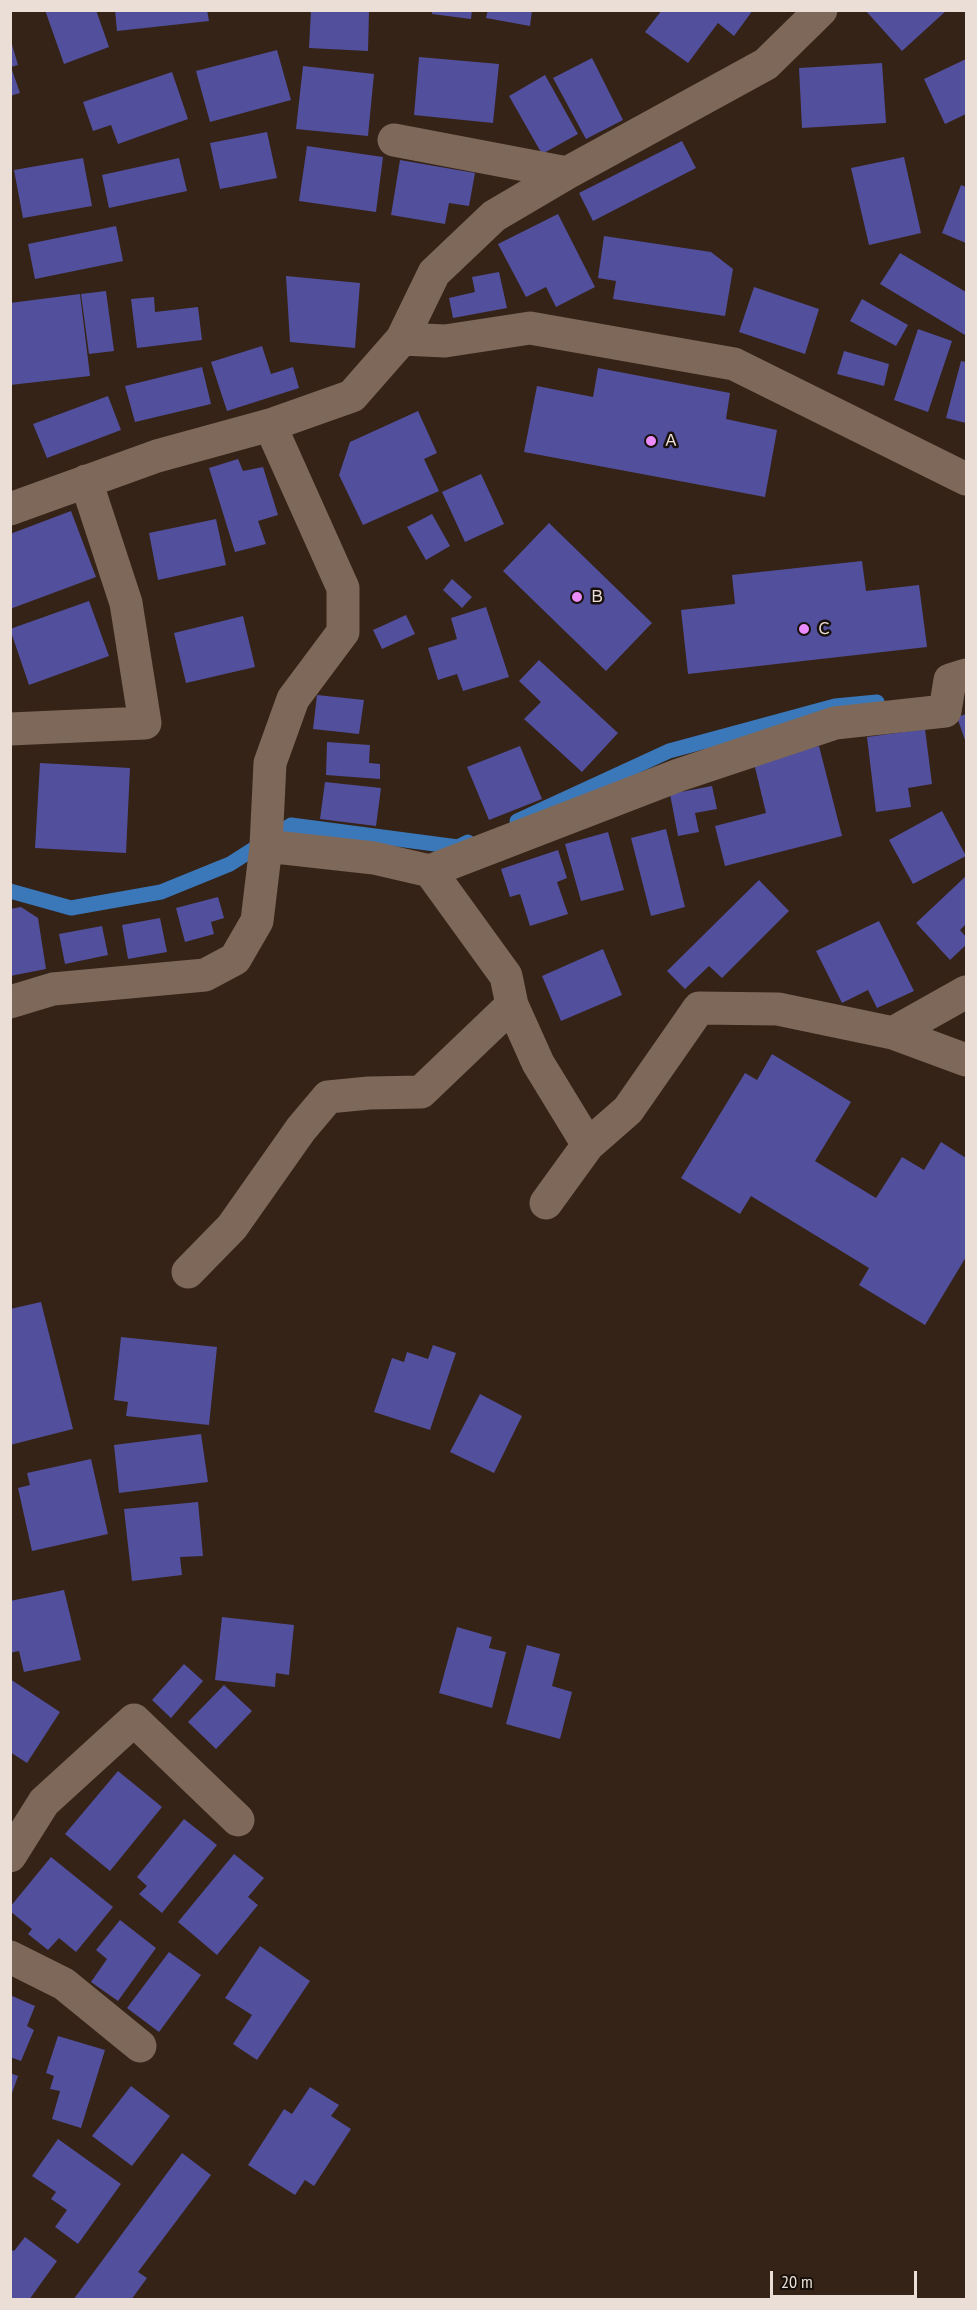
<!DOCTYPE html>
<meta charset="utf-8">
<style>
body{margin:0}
#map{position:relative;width:977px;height:2310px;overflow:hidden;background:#352317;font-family:"PT Sans Narrow",sans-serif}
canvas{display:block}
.frame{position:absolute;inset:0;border:12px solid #eaded6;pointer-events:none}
.scale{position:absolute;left:770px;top:2271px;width:147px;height:27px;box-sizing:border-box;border:3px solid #eaded6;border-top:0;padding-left:8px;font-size:18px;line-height:21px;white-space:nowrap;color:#eaded6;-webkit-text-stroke:4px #170f09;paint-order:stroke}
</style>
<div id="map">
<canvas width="977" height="2310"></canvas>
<div class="frame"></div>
<div class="scale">20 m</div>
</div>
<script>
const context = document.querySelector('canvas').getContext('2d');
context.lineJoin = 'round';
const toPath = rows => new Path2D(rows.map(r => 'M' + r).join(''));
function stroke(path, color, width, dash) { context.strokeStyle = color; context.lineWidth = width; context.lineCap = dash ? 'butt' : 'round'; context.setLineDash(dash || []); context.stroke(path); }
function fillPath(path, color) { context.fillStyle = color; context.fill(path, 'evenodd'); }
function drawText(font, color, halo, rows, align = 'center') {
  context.font = font + ' "PT Sans Narrow","Noto Sans JP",sans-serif'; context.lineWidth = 5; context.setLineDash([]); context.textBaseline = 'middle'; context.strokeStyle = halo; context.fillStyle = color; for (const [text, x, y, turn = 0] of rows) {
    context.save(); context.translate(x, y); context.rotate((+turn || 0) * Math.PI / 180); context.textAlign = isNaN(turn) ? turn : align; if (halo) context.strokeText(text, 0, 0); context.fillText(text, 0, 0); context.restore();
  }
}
stroke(toPath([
 [517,821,669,751,835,706,877,702],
 [10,891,71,908,161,892,230,864,291,825,458,847,468,842]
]), '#3b78ba', 15);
fillPath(toPath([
 [45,10,96,10,109,47,64,64],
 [115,10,207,10,209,21,117,31],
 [311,10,369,11,368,51,309,48],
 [432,10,472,10,471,19,432,14],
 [488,10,532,10,530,26,486,18],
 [662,10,753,10,734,36,718,23,688,63,645,32],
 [865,10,947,10,902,51],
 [11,41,18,65,11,67,20,93,10,96],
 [277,50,291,100,210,122,196,71],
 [419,57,499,64,493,123,414,115],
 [592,58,623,120,586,139,553,78],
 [966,59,966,114,945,124,924,79],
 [882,63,886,123,802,128,799,68],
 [303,66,374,74,368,136,296,129],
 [172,72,188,119,118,144,111,125,93,131,83,102],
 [545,75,578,134,542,154,509,96],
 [267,132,277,178,220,189,210,143],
 [682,141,696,168,593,221,579,193],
 [307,146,383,157,376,212,299,201],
 [904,157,921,233,869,245,851,168],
 [83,158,92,206,23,218,14,170],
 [179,158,187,191,109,208,102,175],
 [400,160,475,173,469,206,449,203,445,224,391,215],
 [961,185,966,187,966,243,942,233],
 [558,214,595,287,556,307,546,287,526,297,498,244],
 [116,226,123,261,35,279,28,244],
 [604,236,711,252,733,269,725,316,613,299,616,281,598,278],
 [900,253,966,292,965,335,880,284],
 [499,272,507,308,453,318,449,298,475,292,472,277],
 [286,276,360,283,355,348,290,342],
 [754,287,819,309,805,354,739,332],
 [106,291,114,351,89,354,81,294],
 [80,294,90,376,10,385,10,303],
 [154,297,155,312,198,307,202,340,137,348,131,299],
 [862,299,908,325,896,346,850,321],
 [918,329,952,341,928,412,894,400],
 [262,346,271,374,293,367,299,388,227,411,211,362],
 [844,351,889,364,884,386,837,374],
 [961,361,966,362,966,423,946,418],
 [202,367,211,404,135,422,125,386],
 [598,368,730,393,726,419,777,430,765,497,524,452,537,386,593,397],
 [108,396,121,430,47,458,33,424],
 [418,411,437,453,424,459,439,491,363,525,339,475,350,442],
 [238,459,243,471,263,467,278,515,258,521,266,544,235,552,209,468],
 [481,474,504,524,465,542,442,492],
 [71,511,96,577,10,609,10,534],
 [432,514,450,546,426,560,407,527],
 [216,519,226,565,158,580,149,533],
 [549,523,652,623,606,671,503,571],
 [862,561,866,591,919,585,927,647,688,674,681,610,735,604,732,575],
 [452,579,472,597,462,608,443,590],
 [89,601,109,656,29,685,10,629],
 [486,607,509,677,463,691,457,674,438,680,428,648,457,639,451,618],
 [406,615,415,634,382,649,373,630],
 [243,616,255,667,186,683,174,633],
 [539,660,618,733,582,772,524,719,541,702,519,681],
 [317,695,364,700,359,734,313,729],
 [966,714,966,743,957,717],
 [925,729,932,784,908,788,911,807,876,812,867,737],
 [327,742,370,745,369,763,380,764,380,779,326,775],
 [520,746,542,799,489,820,467,767],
 [819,746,842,836,725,866,715,826,766,813,754,763],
 [40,763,130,768,126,853,35,848],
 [325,782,381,788,376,826,320,819],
 [712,786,717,809,695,813,699,832,678,836,670,794],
 [942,811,966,856,913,884,889,840],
 [666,829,685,907,651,916,631,838],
 [608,832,624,890,581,901,565,844],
 [558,850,567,878,557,882,568,914,530,926,520,894,510,897,501,869],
 [966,876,966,924,960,930,966,937,966,945,950,960,916,923],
 [759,880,789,911,722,978,709,966,685,989,667,971],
 [218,897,224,918,211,922,214,934,185,942,176,908],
 [21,907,38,918,46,969,10,976,10,909],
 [160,918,167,952,128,959,122,925],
 [879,921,914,991,877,1008,868,990,842,1003,816,951],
 [102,926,108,955,65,964,59,934],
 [603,949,622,995,561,1021,542,976],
 [772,1054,851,1102,815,1161,876,1198,902,1157,924,1170,941,1142,966,1158,966,1257,925,1325,859,1285,869,1268,751,1196,740,1214,681,1178,745,1073,757,1080],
 [41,1302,73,1429,10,1445,10,1309],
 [121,1337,217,1347,209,1425,126,1416,128,1402,114,1400],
 [433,1345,456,1353,430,1430,374,1412,392,1358,404,1362,407,1352,428,1359],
 [480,1394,522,1416,494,1473,450,1452],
 [201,1434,208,1482,119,1493,114,1445],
 [91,1459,108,1534,32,1551,18,1488,30,1485,27,1473],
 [198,1502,203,1556,180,1557,182,1575,132,1581,124,1509],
 [64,1590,81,1660,24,1672,19,1651,10,1653,10,1601],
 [222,1617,294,1625,289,1675,276,1673,275,1687,215,1680],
 [457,1627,492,1637,489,1648,506,1652,492,1708,439,1693],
 [527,1645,560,1654,552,1686,572,1692,560,1739,506,1724],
 [184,1664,203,1681,171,1718,152,1700],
 [10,1679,60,1712,27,1763,10,1752],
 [224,1685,252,1711,216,1749,188,1722],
 [118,1771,162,1807,110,1871,65,1834],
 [184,1819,217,1845,162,1913,139,1894,147,1886,137,1877],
 [234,1854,264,1878,248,1897,258,1905,217,1955,178,1922],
 [51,1857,113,1907,76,1952,59,1938,48,1950,28,1934,32,1929,10,1911,10,1907],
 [120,1920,156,1948,118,2001,91,1982,107,1959,96,1950],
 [260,1946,310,1981,257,2060,233,2044,252,2015,225,1998],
 [169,1952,201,1975,159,2032,127,2008],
 [10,1995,35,2006,27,2026,34,2030,21,2061,10,2057],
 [58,2036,105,2050,81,2128,52,2119,60,2091,50,2089,54,2076,46,2073],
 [10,2073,18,2076,11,2096,10,2096],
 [131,2086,170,2116,132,2166,92,2136],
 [310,2087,339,2105,331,2116,351,2129,314,2186,305,2180,295,2195,248,2165,284,2109,292,2114],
 [58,2139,121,2184,78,2244,55,2227,67,2210,51,2199,56,2192,32,2176],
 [182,2153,211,2175,138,2272,147,2278,131,2300,73,2300],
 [25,2237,57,2261,29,2300,10,2300,10,2249,14,2251]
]), '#524f9c');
stroke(toPath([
 [394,140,567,173],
 [402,339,445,341,530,328,734,364,966,479],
 [10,509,157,456,270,425,352,396,402,339,434,273,494,216,567,173,766,64,821,10],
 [10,729,145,723,126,603,86,481],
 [266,846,374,858,430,871,679,775,835,723,945,711,950,680,966,675],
 [430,871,506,976,512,1005,538,1063,588,1145,628,1110,699,1008,778,1009,893,1033,966,1060],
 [10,1002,53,989,205,975,235,959,257,921,266,846,270,763,293,699,343,632,343,588,270,425],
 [893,1033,966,992],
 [546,1203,588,1145],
 [188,1272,232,1227,301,1129,328,1097,369,1093,421,1092,512,1005],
 [10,1856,44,1802,134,1720,238,1820],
 [10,1957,64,1984,140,2046]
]), '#7d685a', 33);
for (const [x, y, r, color] of [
 [651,441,6,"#ec8cfa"],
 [577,597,6,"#ec8cfa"],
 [804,629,6,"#ec8cfa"]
]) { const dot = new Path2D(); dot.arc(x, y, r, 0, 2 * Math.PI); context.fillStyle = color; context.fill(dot); stroke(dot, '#170f09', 2); }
drawText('16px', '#eaded6', '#170f09', [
 ["Ａ",663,441],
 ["Ｂ",589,597],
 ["Ｃ",816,629]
], 'left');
</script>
